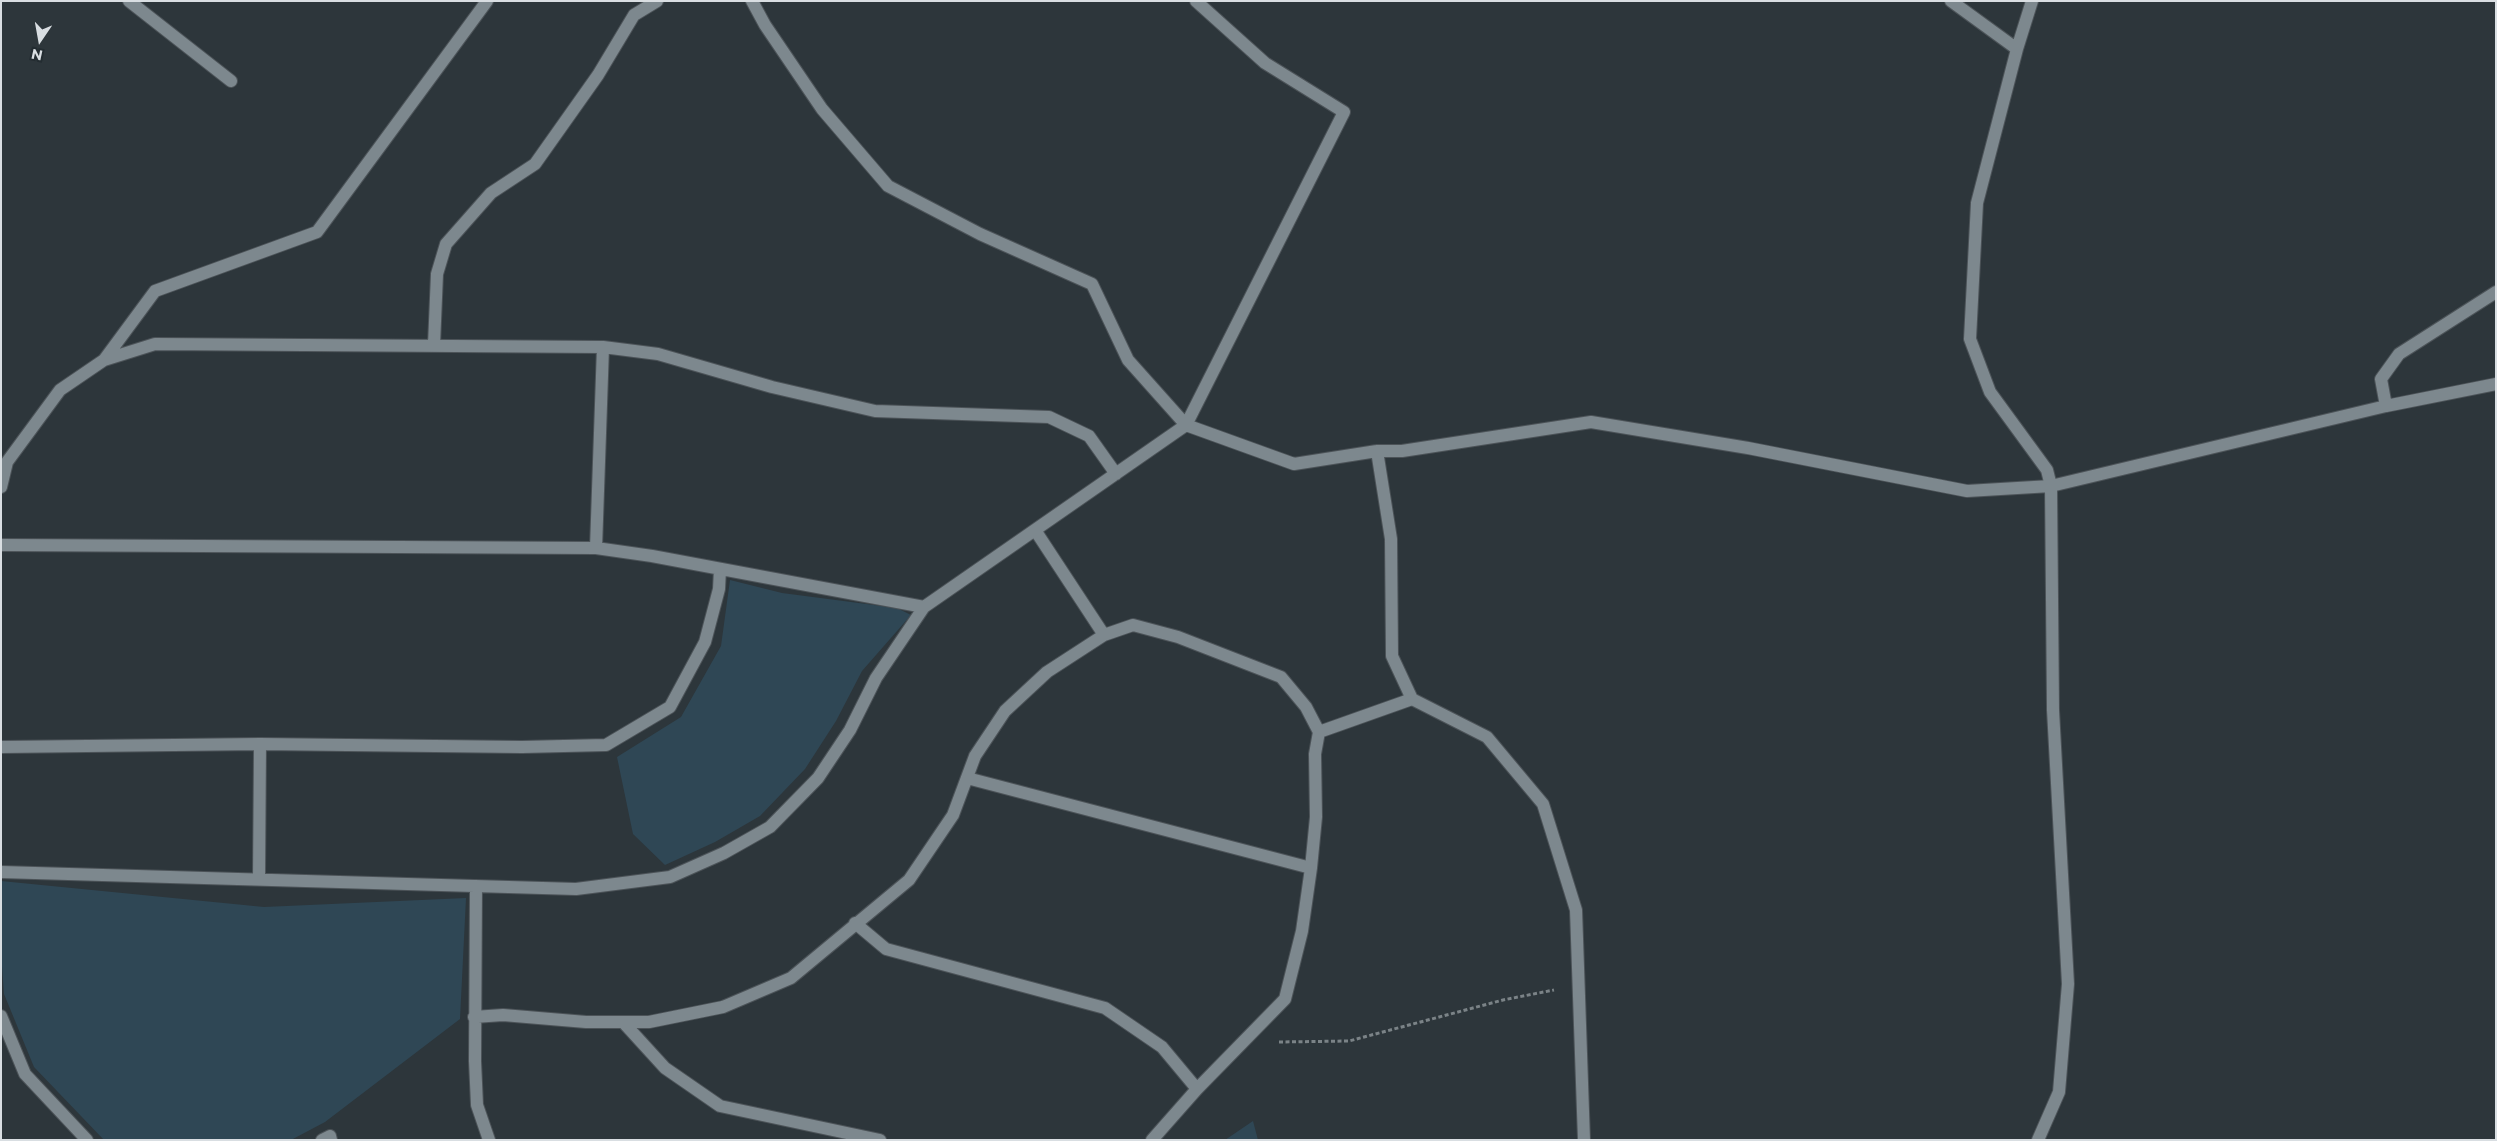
<!DOCTYPE html>
<style>
body{margin:0}
#map{position:relative;width:2497px;height:1141px;overflow:hidden;background:#2d363b;font-family:Montserrat,sans-serif}
canvas{display:block}
.frame{position:absolute;inset:0;border:2px solid #d9dee2;pointer-events:none}
.north{position:absolute;left:15px;top:15px;width:50px;height:50px;-webkit-text-stroke:4px #232c31;paint-order:stroke;rotate:192deg;font-size:14px;font-weight:700;line-height:20px;text-align:center;color:#d9dee2}
.north::after{content:'';display:block;margin:auto;width:18px;height:22px;background:#d9dee2;clip-path:polygon(50% 0,100% 100%,50% 72%,0 100%)}
</style>
<div id="map">
<canvas width="2497" height="1141"></canvas>
<div class="frame"></div>
<div class="north">N</div>
</div>
<script>
const context = document.querySelector('canvas').getContext('2d');
context.lineJoin = 'round';
function fillPath(path, color) { context.fillStyle = color; context.fill(path, 'evenodd'); }
const toPath = rows => new Path2D(rows.map(r => 'M' + r).join(''));
function stroke(path, color, width, dash) { context.strokeStyle = color; context.lineWidth = width; context.lineCap = dash ? 'butt' : 'round'; context.setLineDash(dash || []); context.stroke(path); }
fillPath(toPath([
 [730,580,782,593,897,608,911,615,862,671,836,721,805,769,760,816,715,842,665,865,633,834,617,757,681,717,721,646],
 [1,881,264,907,466,898,460,1019,325,1122,291,1140,104,1140,34,1067,4,994,1,953],
 [1253,1121,1258,1140,1225,1140]
]), '#2f4755');
const minor = toPath([
 [129,1,231,81],
 [752,1,765,25,822,109,888,186,980,234,1092,284,1128,360,1186,425,1294,464,1377,451,1402,451,1591,422,1748,448,1967,491,2051,486,2386,406,2496,384],
 [1951,1,2017,49],
 [2032,1,2017,49,1977,203,1970,339,1990,392,2047,470,2051,486,2053,710,2068,984,2059,1092,2038,1140],
 [434,345,437,274,446,244,491,193,535,164,598,75,634,15,657,1],
 [104,360,155,291,317,232,487,1],
 [2386,406,2381,379,2399,354,2496,292],
 [1377,451,1391,539,1392,656,1412,699,1487,737,1543,804,1576,910,1584,1140],
 [1,487,7,462,60,390,104,360,155,344,603,347,658,354,772,387,875,411,1049,417,1089,436,1116,474],
 [1035,530,1104,635],
 [1,545,596,548,652,556,924,607],
 [596,548,603,347],
 [1319,732,1412,699],
 [1,747,260,744,522,747,606,745,670,707,705,642,719,589,720,569],
 [967,778,1311,868],
 [1,872,576,889,670,877,724,853,770,827,818,778,850,730,876,678,924,607,1186,425,1344,112,1265,63,1196,1],
 [259,879,260,744],
 [476,886,475,1061,477,1105,489,1140],
 [855,923,886,949,1105,1008,1162,1047,1197,1089],
 [1,1016,25,1074,87,1140],
 [474,1017,503,1015,586,1022,649,1022,723,1007,791,978,909,880,953,815,975,756,1005,711,1047,672,1104,635,1133,625,1178,637,1281,677,1306,707,1319,732,1315,754,1316,817,1311,868,1302,931,1285,999,1197,1089,1152,1140],
 [623,1022,665,1068,720,1106,880,1140],
 [322,1140,330,1136,331,1140]
]);
stroke(minor, '#4c5358', 14);
stroke(toPath([
 [1279,1042,1349,1041,1503,1000,1554,990]
]), '#7b8387', 3, [4, 2.5]);
stroke(minor, '#7d888e', 12);
</script>
